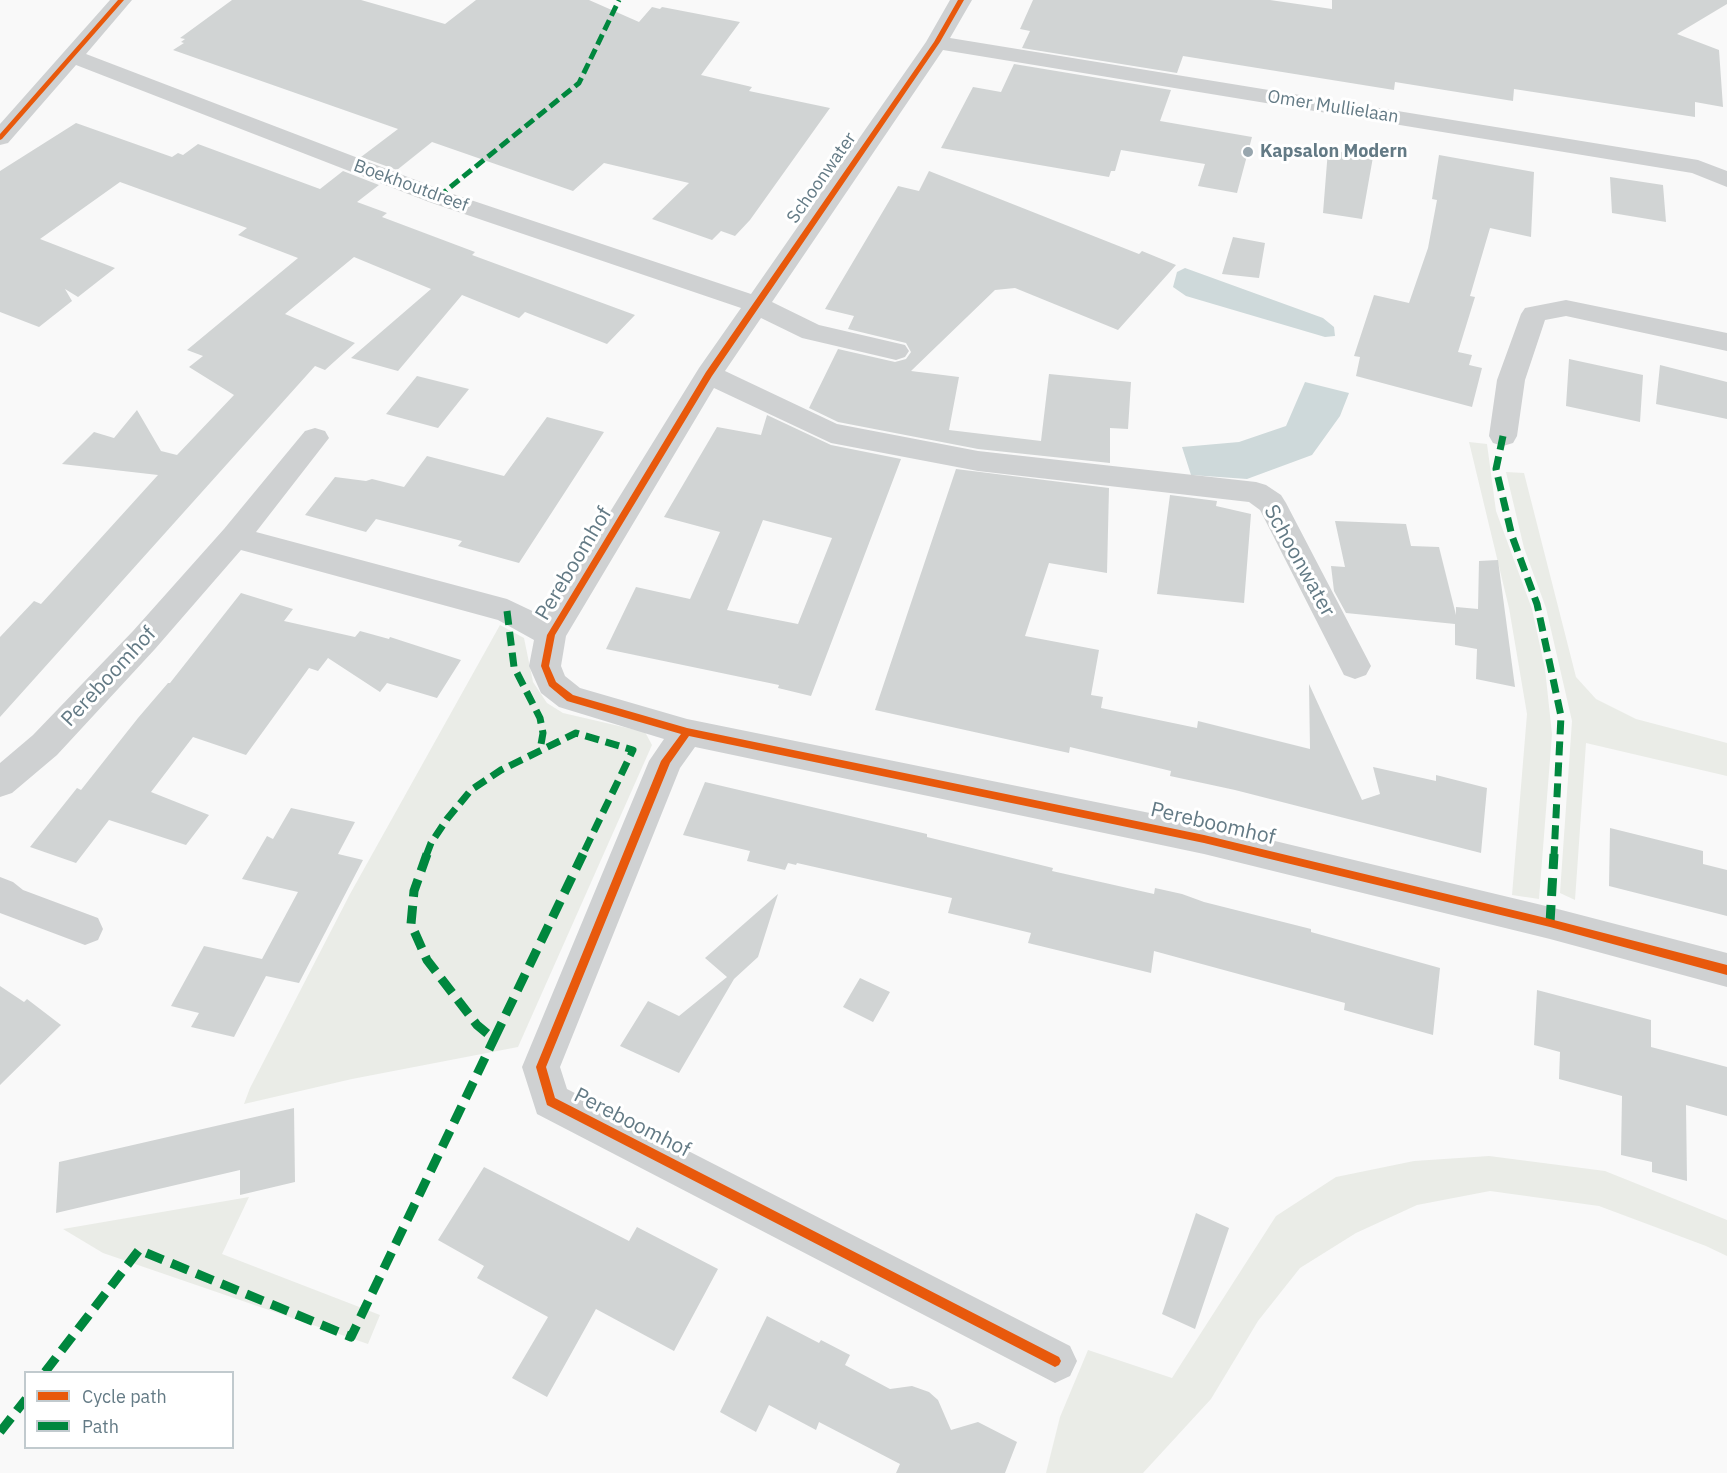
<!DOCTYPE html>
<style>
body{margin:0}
#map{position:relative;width:1727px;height:1473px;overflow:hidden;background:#f9f9f9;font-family:"IBM Plex Sans",sans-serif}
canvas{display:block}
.legend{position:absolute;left:24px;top:1371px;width:210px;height:78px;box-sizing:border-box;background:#fff;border:2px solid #c1cace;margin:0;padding:8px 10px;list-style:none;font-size:18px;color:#637a85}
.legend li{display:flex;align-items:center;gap:12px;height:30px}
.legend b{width:30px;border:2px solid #c1cace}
</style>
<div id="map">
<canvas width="1727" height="1473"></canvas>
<ul class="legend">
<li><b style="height:8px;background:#e8590c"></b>Cycle path</li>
<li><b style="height:8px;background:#00873e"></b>Path</li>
</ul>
</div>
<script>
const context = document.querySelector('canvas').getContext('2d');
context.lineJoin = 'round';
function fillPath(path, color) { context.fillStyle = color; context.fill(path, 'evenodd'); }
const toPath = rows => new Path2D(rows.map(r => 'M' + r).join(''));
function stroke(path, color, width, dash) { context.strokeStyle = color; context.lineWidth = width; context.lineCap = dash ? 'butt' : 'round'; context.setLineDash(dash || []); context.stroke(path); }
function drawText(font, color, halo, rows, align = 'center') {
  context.font = font + ' "IBM Plex Sans",sans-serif'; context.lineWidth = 6; context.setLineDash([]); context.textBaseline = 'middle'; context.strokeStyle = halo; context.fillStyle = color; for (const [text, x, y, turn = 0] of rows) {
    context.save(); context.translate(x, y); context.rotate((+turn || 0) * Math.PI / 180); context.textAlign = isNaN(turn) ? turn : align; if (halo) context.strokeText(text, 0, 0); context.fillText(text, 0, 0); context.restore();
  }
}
fillPath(toPath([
 [1469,442,1487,444,1496,511,1532,609,1545,669,1552,734,1539,899,1512,895,1527,714,1509,608],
 [1506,472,1524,473,1576,677,1596,699,1636,719,1727,743,1727,776,1586,743,1575,900,1560,893,1572,721,1546,608,1524,548],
 [500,625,524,638,533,682,547,703,563,713,645,732,652,745,518,1047,352,1079,244,1104,250,1088,350,894],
 [1489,1156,1605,1171,1727,1220,1727,1256,1706,1246,1599,1206,1490,1191,1417,1205,1356,1233,1300,1268,1258,1321,1211,1399,1143,1473,1046,1473,1060,1417,1088,1350,1172,1378,1276,1216,1336,1177,1414,1161],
 [249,1197,222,1254,380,1315,368,1344,103,1253,63,1229]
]), '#eaece7');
fillPath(toPath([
 [1185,268,1323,318,1334,327,1335,336,1325,337,1186,296,1173,287,1177,272],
 [1305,382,1349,393,1340,416,1312,455,1247,479,1191,475,1182,447,1239,442,1286,426]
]), '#ced9da');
fillPath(toPath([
 [232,0,361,0,445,24,476,0,589,0,639,22,652,7,660,9,662,7,740,22,701,75,752,87,749,91,830,108,750,220,735,236,721,231,712,240,652,219,689,183,604,163,573,191,432,142,397,170,361,157,398,129,173,50,184,43,181,42,185,39,180,38],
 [1033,0,1270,0,1332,9,1332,0,1727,0,1727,4,1677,34,1719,50,1723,107,1695,102,1695,117,1514,89,1513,101,1395,82,1394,90,1183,56,1177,73,1022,48,1030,31,1020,29],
 [1014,64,1171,90,1160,121,1252,137,1237,193,1198,186,1205,164,1121,150,1115,171,1111,171,1109,177,941,148,973,87,1001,92],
 [76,123,172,157,178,153,183,155,198,144,320,189,343,171,379,185,357,202,387,213,382,217,475,252,472,255,635,315,607,344,525,312,519,318,462,295,398,371,351,358,431,289,354,257,285,314,355,343,325,370,315,366,0,717,0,637,34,601,41,604,158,475,62,464,94,432,114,438,137,410,161,451,177,455,234,395,189,367,203,356,187,350,298,258,238,235,247,228,120,182,40,239,115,268,78,297,65,289,72,301,39,327,0,312,0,171],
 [1328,150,1373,157,1362,219,1323,213],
 [1439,155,1534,172,1531,237,1490,228,1470,296,1475,297,1458,352,1472,355,1469,365,1482,368,1472,407,1356,376,1360,357,1354,356,1374,295,1409,303,1428,248,1437,200,1432,199],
 [929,171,1139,254,1142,251,1176,265,1118,330,1015,288,995,290,911,371,959,377,949,430,1041,441,1049,374,1131,382,1128,429,1110,428,1110,463,978,449,838,422,809,408,838,349,895,362,906,359,911,352,906,343,848,329,854,316,825,309,898,186,919,191],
 [1610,177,1663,185,1666,222,1612,213],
 [1233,237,1265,243,1259,278,1222,274],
 [1569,359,1643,375,1640,422,1566,406],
 [1660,365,1727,382,1727,419,1656,404],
 [417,376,469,389,438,428,386,414],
 [767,415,831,445,901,459,811,696,778,688,779,685,606,649,636,587,690,599,720,532,664,517,717,427,761,435],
 [763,520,832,538,798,624,727,610],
 [547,417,604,432,519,563,458,546,462,541,376,519,366,532,305,515,335,477,366,481,372,479,404,487,427,456,504,476],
 [956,469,1109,488,1107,573,1049,563,1025,636,1099,650,1091,695,1103,697,1101,708,1197,728,1198,721,1310,749,1309,684,1362,800,1380,794,1373,767,1436,781,1436,775,1487,788,1481,853,1235,790,1170,776,1171,771,1146,765,1070,747,1069,753,875,710],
 [1170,495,1217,501,1216,506,1251,514,1244,603,1157,594],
 [1335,521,1406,524,1411,546,1439,547,1456,615,1456,607,1478,609,1479,561,1498,560,1515,687,1476,679,1477,649,1455,645,1455,624,1346,613,1334,591,1331,566,1345,567],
 [241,593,293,609,284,621,355,637,360,631,389,639,390,637,461,660,437,698,387,683,380,692,328,658,318,671,309,668,246,755,193,737,151,792,209,815,186,845,109,820,76,863,30,847,77,788,81,790,138,718,168,683,170,683],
 [705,782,927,834,927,837,1053,868,1052,871,1154,894,1155,888,1182,894,1204,902,1311,929,1311,932,1440,968,1433,1035,1344,1010,1345,1003,1154,951,1151,973,1028,943,1031,933,948,913,952,898,797,863,796,865,788,863,785,870,747,861,750,851,683,835],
 [291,808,355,822,338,854,363,860,299,983,266,976,234,1037,191,1027,199,1013,171,1006,204,946,262,959,298,892,242,879,267,836,273,839],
 [1610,828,1703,851,1703,864,1727,870,1727,916,1609,886],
 [778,894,758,957,734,979,679,1073,620,1046,648,1001,679,1016,727,977,705,958],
 [860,978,890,992,873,1022,843,1007],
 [0,986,24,1002,27,999,61,1025,0,1085],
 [1537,990,1651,1020,1651,1047,1727,1067,1727,1116,1686,1105,1687,1181,1652,1172,1652,1162,1621,1155,1622,1096,1559,1079,1560,1052,1534,1045],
 [294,1108,295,1182,240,1195,240,1170,56,1213,59,1162],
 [484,1167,629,1241,637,1227,718,1269,674,1351,596,1309,547,1397,512,1378,548,1317,477,1278,484,1266,438,1240],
 [1196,1213,1229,1228,1195,1329,1162,1314],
 [767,1316,819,1343,821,1340,850,1355,845,1365,890,1389,912,1386,929,1392,938,1400,951,1430,978,1422,1017,1442,1005,1473,896,1473,900,1464,819,1422,816,1430,769,1405,756,1432,720,1412]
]), '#d1d4d4');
fillPath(toPath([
 [110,0,132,0,86,54,447,192,751,294,926,42,950,0,972,0,950,38,1698,160,1727,171,1727,187,1692,173,943,50,772,302,819,325,905,345,909,351,905,357,896,360,802,338,761,318,725,371,837,424,978,451,1256,482,1266,485,1281,495,1286,503,1371,666,1366,675,1355,679,1344,675,1260,510,1249,502,978,471,831,443,714,388,566,636,561,666,565,676,580,688,687,719,1204,824,1550,907,1727,953,1727,987,1550,939,1204,854,695,747,680,768,560,1067,567,1089,1070,1346,1077,1361,1070,1376,1055,1383,537,1114,522,1067,649,761,664,739,559,707,541,693,529,666,534,640,498,620,241,550,155,649,57,755,12,793,0,797,0,763,33,735,133,631,224,529,305,431,315,428,325,431,329,438,256,532,507,599,545,617,699,368,741,308,429,202,76,65,8,143,0,145,0,124,110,0],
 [1566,300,1727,333,1727,351,1566,316,1545,320,1525,380,1517,436,1513,443,1503,446,1493,443,1489,436,1497,380,1521,314,1525,308,1566,300],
 [0,877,13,882,23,890,98,918,103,929,98,940,85,945,0,913,0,877]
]), '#cfd1d2');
stroke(toPath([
 [438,197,579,83,619,0]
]), '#00873e', 5, [11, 5]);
stroke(toPath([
 [1503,436,1496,469,1512,536,1537,604,1561,716,1554,856],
 [507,611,514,667,540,718,543,733,540,750],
 [426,856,431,843,447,819,471,790,501,770,576,733,633,750,582,856]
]), '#00873e', 7, [14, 7]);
stroke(toPath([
 [427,854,414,891,411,924,427,960,477,1025,494,1039],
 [1550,923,1554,854],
 [494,1039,583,854],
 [45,1372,139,1250,351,1337,494,1039],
 [0,1432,26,1399]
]), '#00873e', 9, [18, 9]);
fillPath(toPath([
 [118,0,124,0,2,139,0,140,0,134,118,0],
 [958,0,964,0,940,42,712,376,555,635,549,666,556,682,573,695,687,728,1204,835,1550,919,1727,965,1727,975,1550,927,1204,843,689,736,670,763,546,1067,555,1098,1059,1357,1061,1361,1059,1365,1055,1367,547,1105,536,1067,661,761,681,734,567,701,549,686,541,666,547,635,706,372,934,42,958,0]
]), '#e8590c');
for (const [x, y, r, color] of [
 [1248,152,6,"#98a6ae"]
]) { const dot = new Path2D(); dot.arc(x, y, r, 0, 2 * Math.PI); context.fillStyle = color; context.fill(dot); stroke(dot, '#fff', 2); }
drawText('18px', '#637a85', '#fff', [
 ["Omer Mullielaan",1333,107,9],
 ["Schoonwater",822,178,-55],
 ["Boekhoutdreef",411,186,20]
]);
drawText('bold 18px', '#637a85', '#fff', [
 ["Kapsalon Modern",1260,152]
], 'left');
drawText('21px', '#637a85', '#fff', [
 ["Schoonwater",1299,561,61],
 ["Pereboomhof",574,564,-59],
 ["Pereboomhof",109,677,-47],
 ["Pereboomhof",1213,824,13],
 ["Pereboomhof",632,1123,27]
]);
</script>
